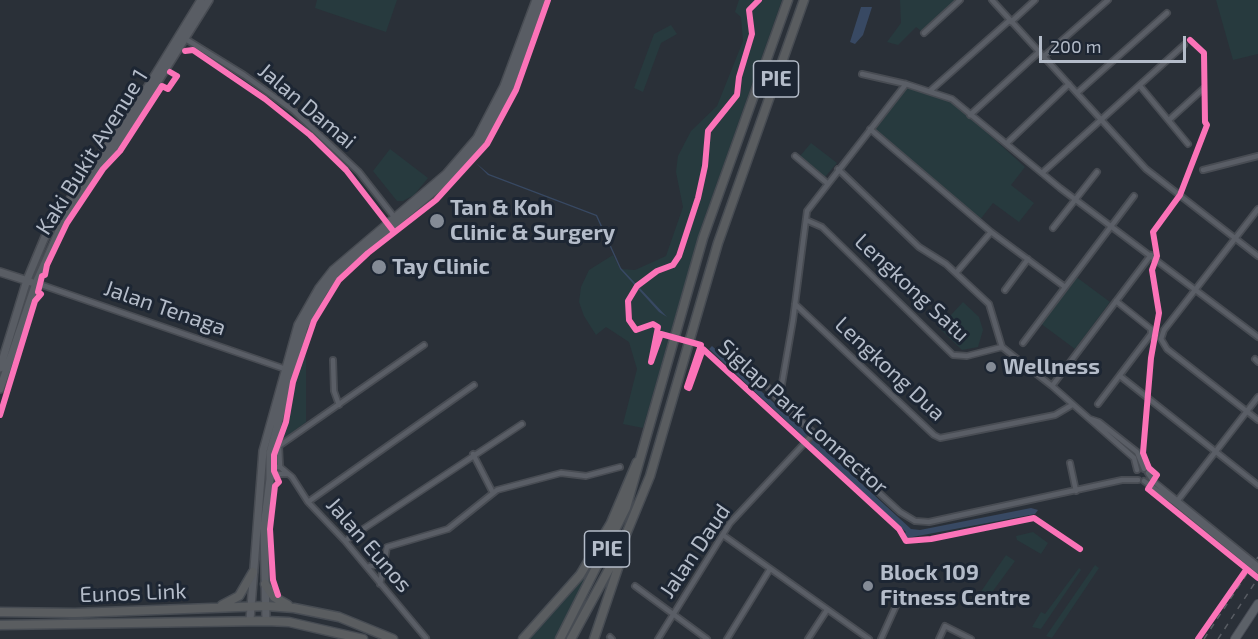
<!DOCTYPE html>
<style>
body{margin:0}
#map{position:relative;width:1258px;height:639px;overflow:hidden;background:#2a3038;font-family:"Exo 2",sans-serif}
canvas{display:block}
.scale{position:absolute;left:1039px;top:36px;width:147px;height:27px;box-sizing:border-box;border:3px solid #b4bcc9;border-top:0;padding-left:8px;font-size:18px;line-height:21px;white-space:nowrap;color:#b4bcc9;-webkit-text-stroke:4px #1d2633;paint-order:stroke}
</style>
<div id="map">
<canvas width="1258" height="639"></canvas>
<div class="scale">200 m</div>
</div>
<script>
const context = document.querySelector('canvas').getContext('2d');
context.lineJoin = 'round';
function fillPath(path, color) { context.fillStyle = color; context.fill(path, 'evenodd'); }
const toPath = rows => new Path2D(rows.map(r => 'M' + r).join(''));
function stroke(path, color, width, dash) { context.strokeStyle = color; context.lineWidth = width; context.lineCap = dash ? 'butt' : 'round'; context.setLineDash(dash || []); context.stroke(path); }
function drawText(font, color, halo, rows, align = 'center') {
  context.font = font + ' "Exo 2",sans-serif'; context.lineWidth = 6; context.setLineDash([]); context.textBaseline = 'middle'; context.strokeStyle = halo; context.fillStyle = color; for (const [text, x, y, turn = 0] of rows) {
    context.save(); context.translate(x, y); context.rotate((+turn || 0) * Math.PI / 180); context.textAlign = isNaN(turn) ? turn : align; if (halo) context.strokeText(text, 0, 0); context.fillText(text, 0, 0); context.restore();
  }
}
fillPath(toPath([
 [317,0,397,0,386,32,315,8],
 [739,0,782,0,702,225,643,428,623,424,637,369,629,342,606,327,596,335,584,316,579,302,581,287,589,270,613,255,620,269,635,270,666,256,683,207,676,172,678,156,691,131,717,106,743,41,741,17,735,12],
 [900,0,955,0,921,31,916,27,898,45,887,42,901,23],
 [1216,0,1258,0,1258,54,1233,60],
 [671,25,677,34,661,43,643,92,634,88,654,34],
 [905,87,951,100,1025,167,1011,185,1034,203,1019,222,993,203,979,221,873,129],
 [811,143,837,163,825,177,800,156],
 [390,149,428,178,414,195,403,201,397,201,373,171],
 [1075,276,1110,302,1075,349,1040,323],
 [963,302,979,317,983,330,978,347,962,350,939,328],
 [303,355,306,356,306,422,285,438,282,437,284,421],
 [1033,532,1048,543,1041,554,1017,540,1016,536],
 [1006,555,1015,561,987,599,978,596],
 [592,564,595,566,555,639,529,639,577,586],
 [1095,565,1099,568,1052,638,1046,636],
 [1079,568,1081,570,1041,629,1032,627,1041,612,1045,614]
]), '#273a3e');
fillPath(toPath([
 [861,7,872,7,863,35,855,44,850,42],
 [476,163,489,174,597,215,621,268,667,317,659,312,620,269,596,216,488,175],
 [712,346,911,529,920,530,1031,508,1038,510,1035,514,907,538,904,535,906,532,709,349]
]), '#384963');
const street = toPath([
 [992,0,1146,169,1258,256],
 [1011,22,1035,0],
 [924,33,960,0],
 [184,38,244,75,294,111,359,172,395,218],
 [1043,57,1108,0],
 [862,74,906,84,952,99,1060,188,1258,337],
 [1140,86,1188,144],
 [930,91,1010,20],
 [1078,92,1167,13],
 [970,115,1039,52],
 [1169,120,1203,89],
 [870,129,991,232,1065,287],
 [1007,143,1069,84],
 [795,156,827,183],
 [838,169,919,247,946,264,989,304,1002,347,1052,386,1134,458,1137,470],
 [1203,170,1258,156],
 [1042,173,1184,45],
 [1258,209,1164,330,1161,339,1167,349,1258,420],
 [806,220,822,227,953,355,967,356,1002,347],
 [1053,228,1097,172],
 [956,273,991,232],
 [36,283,288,370],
 [1005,290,1028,259],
 [795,304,934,435,940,438,1055,415,1072,405],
 [1023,343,1134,196],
 [1255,359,1258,362],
 [333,360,334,391,339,405],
 [1120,376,1258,485],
 [766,385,779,401,900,512,915,521,929,522,1122,480,1138,480],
 [1052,386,1151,255],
 [779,401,793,320,807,211,906,84],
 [1098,404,1151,334,1151,329,1116,301],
 [1090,419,1099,422,1137,452,1144,469],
 [473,454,493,493],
 [1070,463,1076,491],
 [269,467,280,467,292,477,308,502,345,541,426,638],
 [280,467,279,446,424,345],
 [1148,473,1153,481,1258,566],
 [270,479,276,474,287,474],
 [1144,481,1175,503,1258,571],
 [1178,500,1258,397],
 [308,502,474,385],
 [723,535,869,639],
 [345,541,522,424],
 [367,567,383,563],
 [380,584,387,547,448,529,497,490,561,473,586,476,620,467],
 [635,586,707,639],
 [610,637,612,639],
 [658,639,730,523,814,433],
 [727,639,770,569],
 [808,639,827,610],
 [881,639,899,599],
 [939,639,945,626,971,639]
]);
const secondary = toPath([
 [0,272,31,282],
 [0,368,27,280,47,232,145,91,201,0],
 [0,389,36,283,63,222,142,107,209,0],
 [250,620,263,451,298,325,319,288,333,270,446,174,477,138,504,86,536,0],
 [266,621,264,527,270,479,270,453,304,327,324,291,343,267,450,178,482,140,510,88,541,0]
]);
const primary = toPath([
 [1235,639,1258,604]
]);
const highway = toPath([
 [265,584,274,597,288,605],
 [222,605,239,596,253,572],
 [0,612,75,613,266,606,294,608,339,617,393,639],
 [0,625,266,621,289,622,363,639],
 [523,639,580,575,611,523,637,462],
 [560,639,626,508,703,238,788,0],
 [571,639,620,549,650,476,718,243,804,0],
 [594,639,619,565,621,553]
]);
stroke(street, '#484c53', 8);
stroke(secondary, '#484c53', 10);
stroke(primary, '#484c55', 10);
stroke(highway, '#474c53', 11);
stroke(street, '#5a5e66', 4.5);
stroke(secondary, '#595d64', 7);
stroke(primary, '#5c6168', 8);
stroke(highway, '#5a5d60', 8);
stroke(toPath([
 [1204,639,1258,557],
 [1218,639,1258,578]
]), '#595d64', 1.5, [6, 6]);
stroke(toPath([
 [759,0,749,10,752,34,739,77,737,95,708,131,705,166,698,198,679,256,673,265,657,271,637,286,628,301,629,320,636,330,653,324,658,327,651,362,661,334,701,345,687,387,689,388,703,349,899,529,906,541,931,539,1034,518,1080,549],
 [1190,40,1204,53,1205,122,1207,125,1180,195,1153,232,1157,256,1152,270,1159,313,1151,358,1143,453,1149,468,1157,475,1148,489,1258,578],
 [185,51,193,50,265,99,310,135,346,170,394,232],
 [0,415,35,301,41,294,38,292,42,276,45,275,47,265,67,223,103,169,120,151,162,86,168,89,177,76,170,72],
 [278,595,273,580,270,529,275,486,279,482,274,471,274,455,286,422,293,382,314,321,339,280,368,253,436,200,487,144,516,90,548,0],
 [1198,639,1246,570]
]), '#fb73b8', 6);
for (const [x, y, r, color] of [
 [437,221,8,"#848b96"],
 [379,267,8,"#848b96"],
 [991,367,6,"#848b96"],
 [868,586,6,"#848b96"]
]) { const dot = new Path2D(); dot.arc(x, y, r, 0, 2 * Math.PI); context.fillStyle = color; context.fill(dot); stroke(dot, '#1d2633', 2); }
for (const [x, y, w] of [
 [776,79,45],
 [607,549,45]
]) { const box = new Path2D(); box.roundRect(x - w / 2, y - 18, w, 36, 4.5); context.fillStyle = '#1d2633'; context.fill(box); stroke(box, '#b4bcc9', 1.5); }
drawText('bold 21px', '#b4bcc9', null, [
 ["PIE",776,79],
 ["PIE",607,549]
]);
drawText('22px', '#b4bcc9', '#1d2633', [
 ["Jalan Damai",307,106,40],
 ["Kaki Bukit Avenue 1",92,152,-58],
 ["Lengkong Satu",912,288,43],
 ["Jalan Tenaga",165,308,19],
 ["Lengkong Dua",890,369,43],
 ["Siglap Park Connector",803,417,42],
 ["Jalan Eunos",369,545,49],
 ["Jalan Daud",695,551,-56],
 ["Eunos Link",133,593,-2]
]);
drawText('bold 22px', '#b4bcc9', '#1d2633', [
 ["Tan & Koh",450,208],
 ["Clinic & Surgery",450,233],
 ["Tay Clinic",392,267],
 ["Wellness",1003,367],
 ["Block 109",880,573],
 ["Fitness Centre",880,598]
], 'left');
</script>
